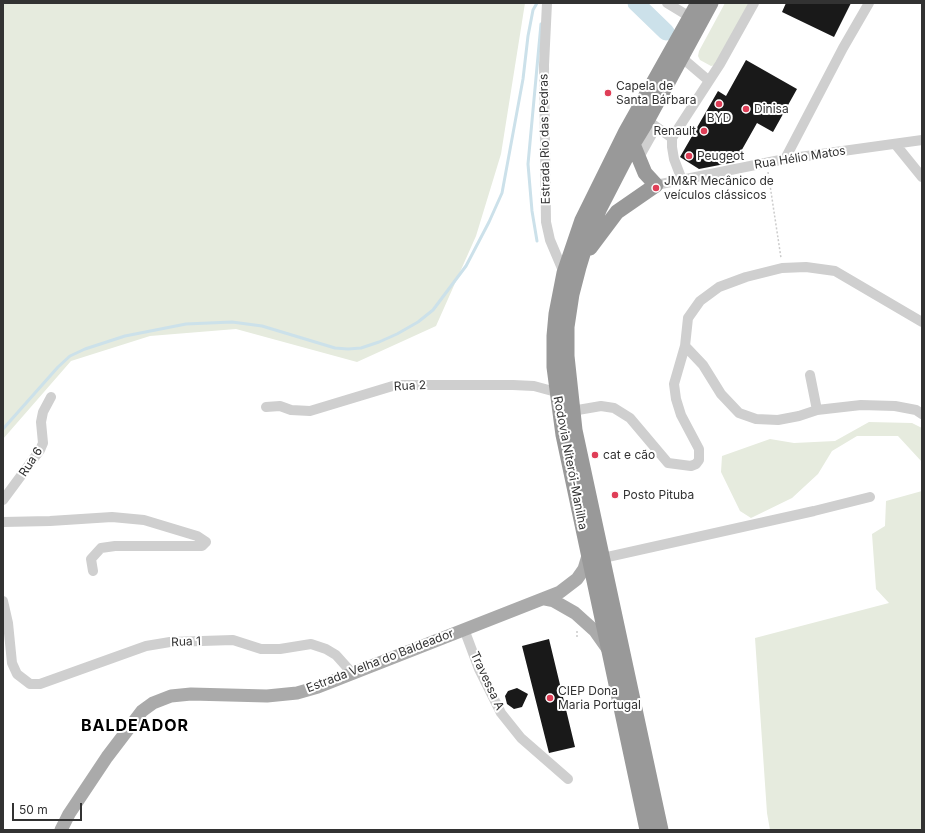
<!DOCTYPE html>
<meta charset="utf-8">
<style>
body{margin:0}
#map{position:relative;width:925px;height:833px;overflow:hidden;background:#fff;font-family:Inter,sans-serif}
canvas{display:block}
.frame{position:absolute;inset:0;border:4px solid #323232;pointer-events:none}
.scale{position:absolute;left:12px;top:803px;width:70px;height:18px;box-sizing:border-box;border:2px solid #323232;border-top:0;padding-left:5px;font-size:12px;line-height:14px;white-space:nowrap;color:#323232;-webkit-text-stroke:3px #fff;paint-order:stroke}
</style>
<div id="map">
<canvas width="925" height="833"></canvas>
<div class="frame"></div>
<div class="scale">50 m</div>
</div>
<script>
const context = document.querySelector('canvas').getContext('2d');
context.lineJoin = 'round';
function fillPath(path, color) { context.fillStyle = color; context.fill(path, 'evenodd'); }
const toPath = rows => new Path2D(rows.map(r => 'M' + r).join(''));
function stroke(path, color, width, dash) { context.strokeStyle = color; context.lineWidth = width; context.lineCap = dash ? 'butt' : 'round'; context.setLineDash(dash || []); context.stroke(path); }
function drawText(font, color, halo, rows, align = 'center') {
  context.font = font + ' Inter,sans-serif'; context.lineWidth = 4; context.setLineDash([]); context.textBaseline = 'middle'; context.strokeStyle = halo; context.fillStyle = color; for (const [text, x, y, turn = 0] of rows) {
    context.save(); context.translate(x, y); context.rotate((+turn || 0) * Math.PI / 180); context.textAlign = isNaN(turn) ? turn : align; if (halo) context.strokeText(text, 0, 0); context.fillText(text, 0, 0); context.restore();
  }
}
fillPath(toPath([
 [3,3,525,3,501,154,476,236,436,326,357,362,236,329,150,336,71,361,3,439],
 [725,3,751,3,716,65,711,66,700,60,698,56,699,51],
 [869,422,912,423,922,428,922,462,898,436,857,436,832,451,818,474,792,498,751,518,740,511,721,472,722,456,770,439,794,443,835,441],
 [922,491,922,830,770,830,767,813,755,638,889,603,876,589,872,534,885,526,886,501]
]), '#e6ebde');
stroke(toPath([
 [537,241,532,211,528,164,541,24],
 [3,429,58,367,70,356,85,349,125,336,186,324,232,322,262,326,335,348,348,349,361,348,379,342,397,334,418,322,433,310,466,266,489,222,502,193,523,79,528,36,533,10,537,3]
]), '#cce1ea', 3);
stroke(toPath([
 [636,3,666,32]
]), '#cce1ea', 17);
fillPath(toPath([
 [786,3,851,3,834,37,782,12],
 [746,60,797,89,773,132,757,123,735,162,699,169,680,157,718,91,726,96],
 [549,639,575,747,549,753,522,646],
 [517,688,528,694,522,707,514,709,507,704,505,696,508,691]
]), '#191919');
stroke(toPath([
 [768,172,781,258],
 [577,631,577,637]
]), '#ccc', 1.5, [2, 2]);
stroke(toPath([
 [547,3,544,65,546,222,550,240,564,273],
 [667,3,690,17],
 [681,57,708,80],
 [651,123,672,138],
 [896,145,922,177],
 [638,159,656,127],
 [785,159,843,48,869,3],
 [682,180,674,159,672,147,672,138,720,64,754,3],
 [656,185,785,159,922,140],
 [685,346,703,365,721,394,739,413,756,419,778,420,799,416,817,410,861,405,895,406,916,410,922,414],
 [810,375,817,410],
 [266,407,280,406,291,410,310,411,396,385,513,385,534,386,556,392],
 [572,411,601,406,614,408,630,418,668,463,691,466,696,464,699,460,699,449,681,415,676,399,674,384,685,346,688,318,700,301,719,287,746,277,782,268,806,267,835,271,922,322],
 [3,500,40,450,43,443,41,422,43,412,51,397],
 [3,522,50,521,112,517,144,520,197,536,206,542,202,546,115,546,101,548,91,559,93,571],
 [603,558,814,511,870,497],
 [3,601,8,623,12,663,17,674,30,684,40,684,146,646,170,642,233,640,261,649,280,649,311,644,326,649,336,655,353,674],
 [464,629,479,669,501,713,521,738,568,779]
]), '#cfcfcf', 10);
stroke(toPath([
 [544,599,554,601,575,613,595,631,607,648],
 [61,830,69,814,107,757,142,711,153,703,171,696,191,694,267,696,297,693,318,687,560,592,577,579,584,569,588,556]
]), '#aaa', 13);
stroke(toPath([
 [590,248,617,212,656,185,645,173,633,144],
 [647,830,563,435,554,367,554,336,556,314,564,273,582,220,625,133,698,3],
 [661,830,575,430,567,356,567,327,572,294,579,267,590,231,600,208,633,144,647,121,711,3]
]), '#999', 15);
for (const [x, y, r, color] of [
 [608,93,4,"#df3e57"],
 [719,104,4,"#df3e57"],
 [746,109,4,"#df3e57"],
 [704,131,4,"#df3e57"],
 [689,156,4,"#df3e57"],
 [656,188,4,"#df3e57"],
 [595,455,4,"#df3e57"],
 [615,495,4,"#df3e57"],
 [550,698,4,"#df3e57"]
]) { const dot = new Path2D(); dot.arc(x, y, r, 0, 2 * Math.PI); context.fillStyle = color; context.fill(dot); stroke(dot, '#fff', 1.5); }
drawText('12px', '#323232', '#fff', [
 ["Capela de",616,86],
 ["Santa Bárbara",616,100],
 ["Dinisa",754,109],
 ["BYD",719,118,"center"],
 ["Renault",696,131,"right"],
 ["Peugeot",697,156],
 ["JM&R Mecânico de",664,181],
 ["veículos clássicos",664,195],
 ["cat e cão",603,455],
 ["Posto Pituba",623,495],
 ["CIEP Dona",558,691],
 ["Maria Portugal",558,705]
], 'left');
drawText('12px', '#323232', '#fff', [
 ["Estrada Rio das Pedras",545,139,-91],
 ["Rua Hélio Matos",800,158,-9],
 ["Rua 2",410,386,-3],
 ["Rua 6",31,462,-57],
 ["Rodovia Niterói-Manilha",570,463,79],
 ["Rua 1",186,642,-2],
 ["Estrada Velha do Baldeador",380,661,-21],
 ["Travessa A",487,681,65]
]);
context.letterSpacing = '1px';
drawText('bold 16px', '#000', '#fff', [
 ["BALDEADOR",135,726]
]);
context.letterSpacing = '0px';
</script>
